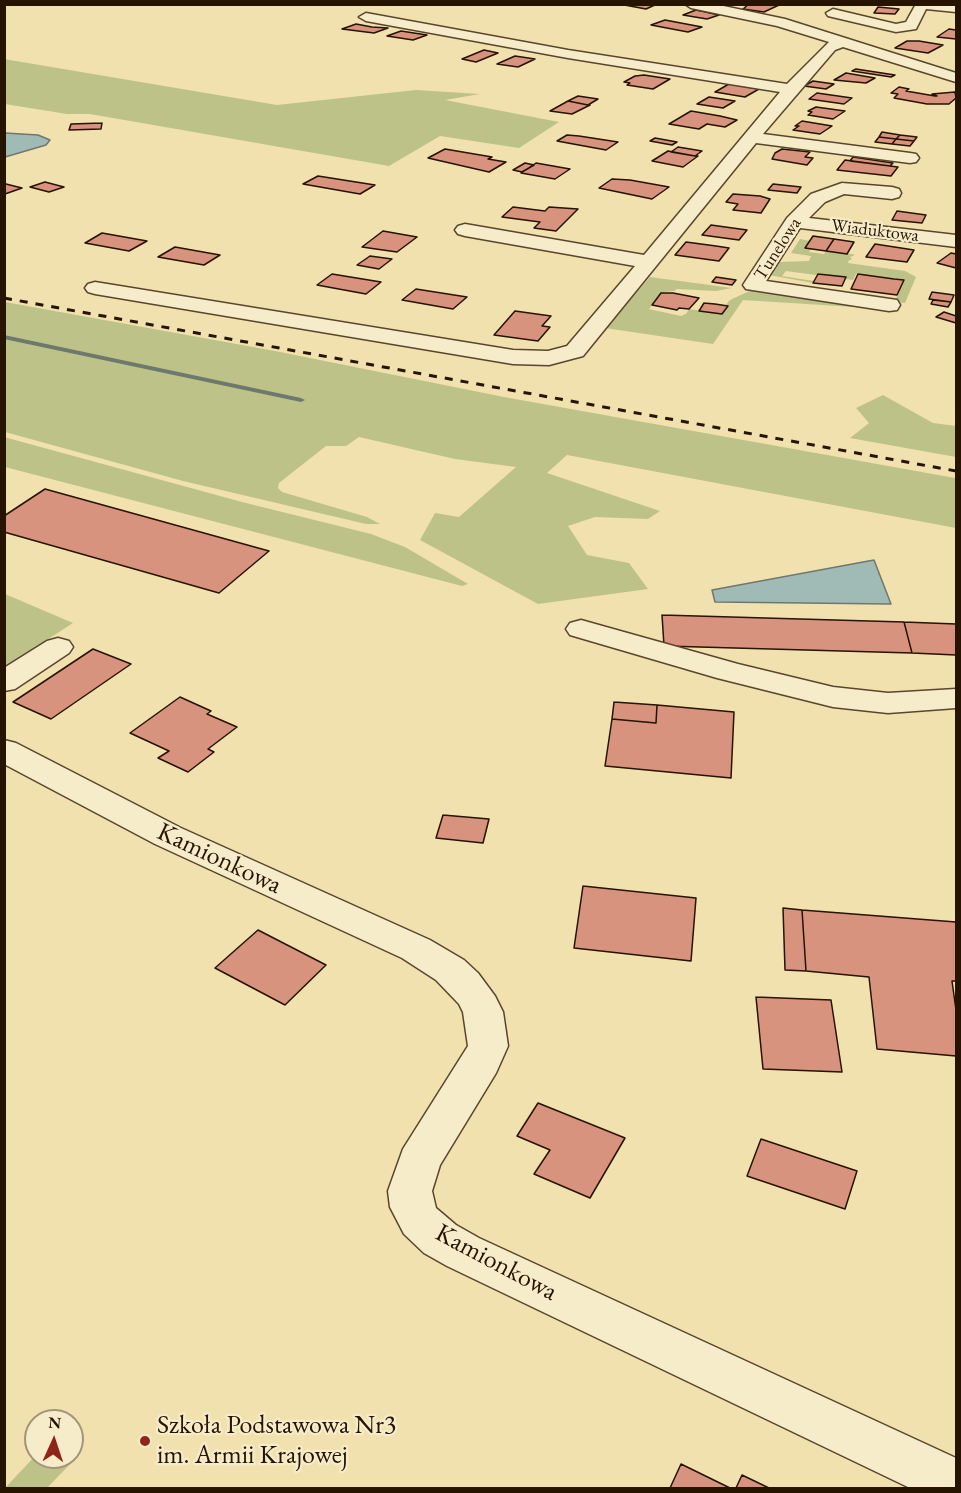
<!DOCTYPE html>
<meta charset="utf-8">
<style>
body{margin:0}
#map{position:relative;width:961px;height:1493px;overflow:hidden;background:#f1e1ae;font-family:"EB Garamond",serif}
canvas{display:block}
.frame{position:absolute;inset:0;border:6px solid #261300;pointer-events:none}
.north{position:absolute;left:24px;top:1409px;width:60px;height:60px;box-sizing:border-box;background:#f6ecca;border:2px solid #a39579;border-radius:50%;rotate:3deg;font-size:16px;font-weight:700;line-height:24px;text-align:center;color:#261300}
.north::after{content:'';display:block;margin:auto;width:21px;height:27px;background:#8f2418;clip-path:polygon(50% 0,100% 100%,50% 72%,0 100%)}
</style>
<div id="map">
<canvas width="961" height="1493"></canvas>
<div class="frame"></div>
<div class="north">N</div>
</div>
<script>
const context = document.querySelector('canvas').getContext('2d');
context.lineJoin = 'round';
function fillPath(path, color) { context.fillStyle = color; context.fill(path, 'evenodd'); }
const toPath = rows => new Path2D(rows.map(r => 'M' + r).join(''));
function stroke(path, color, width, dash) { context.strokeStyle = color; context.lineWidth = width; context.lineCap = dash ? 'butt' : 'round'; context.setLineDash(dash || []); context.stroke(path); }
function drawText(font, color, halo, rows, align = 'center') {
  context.font = font + ' "EB Garamond",serif'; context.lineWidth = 4.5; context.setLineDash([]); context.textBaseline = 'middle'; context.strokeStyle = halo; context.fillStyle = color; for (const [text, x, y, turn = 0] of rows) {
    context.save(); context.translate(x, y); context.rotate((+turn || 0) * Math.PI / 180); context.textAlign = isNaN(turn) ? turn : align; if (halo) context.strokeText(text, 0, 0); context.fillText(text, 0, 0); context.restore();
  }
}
fillPath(toPath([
 [4,59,277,105,416,90,480,94,445,100,559,122,519,148,440,136,389,166,90,114,67,114,5,104],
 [800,239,810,241,805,247,811,249,809,252,824,254,826,251,852,254,855,255,850,257,852,260,849,260,848,263,905,271,916,277,905,303,895,302,903,280,856,274,853,280,786,271,782,276,814,281,813,283,769,275,778,262,809,261,811,256,791,253],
 [650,277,732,288,716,291,677,289,674,291,664,292,649,309,681,316,686,314,689,309,722,314,727,306,725,306,730,300,754,289,902,310,743,300,713,344,605,328],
 [5,302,275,351,504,397,955,478,956,479,956,528,567,455,547,473,660,511,648,519,595,517,568,526,587,555,629,563,648,589,538,604,420,540,435,513,459,517,516,467,455,459,359,437,346,446,326,446,279,483,278,488,282,492,367,517,380,524,366,524,183,481,5,432],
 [883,395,933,423,956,426,956,457,850,438,869,423,856,408],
 [4,437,242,502,371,534,405,547,468,584,462,586,5,467],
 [5,594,73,623,5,667],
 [36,1455,71,1457,74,1460,47,1488,5,1488]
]), '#bdc288');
const water = toPath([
 [5,133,38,135,50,140,46,145,5,157,5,133],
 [874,560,891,604,715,602,712,590,874,560]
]);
fillPath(water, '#a0bbb6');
stroke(water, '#6f786d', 1.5);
fillPath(toPath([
 [4,335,301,398,305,400,301,402,4,339,4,335]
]), '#6f786d');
const building = toPath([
 [619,4,657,4,646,9,619,4],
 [749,4,772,4,779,5,764,12,743,9,749,4],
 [878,7,899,9,895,14,874,13,878,7],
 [696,10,701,11,719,15,707,19,683,15,696,10],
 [665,20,702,27,688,32,651,25,665,20],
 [356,24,372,27,388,28,374,33,342,29,356,24],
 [949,29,956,30,956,39,937,37,949,29],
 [401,31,427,35,413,40,387,36,401,31],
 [907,41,919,41,943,45,928,53,895,48,907,41],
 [484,50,498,53,476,62,462,59,484,50],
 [515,56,535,59,518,67,497,64,515,56],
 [856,69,895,75,891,77,852,71,856,69],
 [846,73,875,78,866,83,834,80,846,73],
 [644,75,670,79,653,89,627,85,630,83,624,82,635,76,644,75],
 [813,81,834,84,826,89,804,86,813,81],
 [729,84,759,89,745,97,715,92,729,84],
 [899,87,909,89,906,91,935,96,937,96,932,94,955,92,956,98,949,104,927,104,894,98,898,94,891,93,899,87],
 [817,93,852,98,844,104,809,99,817,93],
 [578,96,598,99,588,105,568,101,578,96],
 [709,97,735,101,723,108,697,104,709,97],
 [568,101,588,105,590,105,572,114,550,111,568,101],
 [816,107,845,111,833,119,808,115,812,112,808,111,816,107],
 [691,111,720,116,737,120,725,127,707,124,699,129,669,124,691,111],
 [802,121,832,126,820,134,793,130,799,126,795,126,802,121],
 [102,123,101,129,69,130,71,124,102,123],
 [882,132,900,135,896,139,879,137,882,132],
 [567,135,579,136,618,142,606,150,557,141,567,135],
 [900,135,917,137,914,141,896,139,900,135],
 [879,137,896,139,892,144,875,142,879,137],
 [655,138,677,142,672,145,650,141,655,138],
 [896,139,914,141,910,146,892,144,896,139],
 [678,147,702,151,695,156,671,152,678,147],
 [445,149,492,157,488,159,506,162,489,172,428,158,445,149],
 [782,149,810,152,805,157,813,158,807,165,772,159,775,153,782,149],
 [668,151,695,156,698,156,683,167,652,161,668,151],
 [853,157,893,163,890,166,850,161,853,157],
 [845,160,890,166,898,167,891,176,837,170,845,160],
 [525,163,534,165,522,172,513,170,525,163],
 [536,163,570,169,555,179,521,173,536,163],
 [318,176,375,185,360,194,303,184,318,176],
 [612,179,630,180,669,187,652,199,599,188,612,179],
 [45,182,64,187,49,192,30,187,45,182],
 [4,184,6,184,22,188,5,194,4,184],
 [773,184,801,187,797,193,768,190,773,184],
 [733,194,760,196,770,199,761,213,733,210,738,204,726,202,733,194],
 [513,207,545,211,549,207,578,209,556,231,534,228,540,222,502,217,513,207],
 [897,211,926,215,922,223,892,220,897,211],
 [711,225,747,230,739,240,702,235,711,225],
 [383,231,417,237,397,252,362,247,383,231],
 [102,233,147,241,129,251,85,243,102,233],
 [813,236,834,239,826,251,805,248,813,236],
 [834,239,854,242,847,254,826,251,834,239],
 [686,242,716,246,729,248,719,261,675,255,686,242],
 [875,244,914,250,907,262,866,257,875,244],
 [175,247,220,255,204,265,158,257,175,247],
 [951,253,956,254,956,268,937,263,951,253],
 [370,256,392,259,379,269,357,265,370,256],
 [332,274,381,282,366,294,317,285,332,274],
 [818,274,846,277,842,286,813,283,818,274],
 [858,274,894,279,904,280,897,295,851,289,858,274],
 [716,277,736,280,732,285,712,282,716,277],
 [416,289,467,297,453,309,402,300,416,289],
 [932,292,954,295,951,302,929,299,932,292],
 [661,293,673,293,699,298,689,309,679,308,677,310,652,305,661,293],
 [933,300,951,302,948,307,931,304,933,300],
 [704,303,715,304,728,306,722,314,699,311,704,303],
 [515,311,551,316,542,326,550,327,538,341,494,335,515,311],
 [944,312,956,316,956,323,936,317,944,312],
 [45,489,269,551,219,593,4,532,4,516,45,489],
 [662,615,904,622,912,653,664,646,662,615],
 [904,622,956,624,956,655,912,653,904,622],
 [93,649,131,664,51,719,13,702,93,649],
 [180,697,211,711,207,714,237,727,208,749,214,752,188,772,158,758,169,751,130,733,180,697],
 [614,702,657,705,656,723,612,719,614,702],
 [657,705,734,712,731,778,605,766,612,719,656,723,657,705],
 [443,815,489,819,483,843,436,838,443,815],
 [583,886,696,898,691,961,574,948,583,886],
 [783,908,802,910,806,971,785,970,783,908],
 [802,910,956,922,956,981,952,981,956,1010,956,1056,877,1049,869,977,806,971,802,910],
 [258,930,326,965,285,1005,215,968,258,930],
 [756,997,831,1000,842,1072,763,1069,756,997],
 [538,1103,625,1138,590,1198,534,1174,550,1150,517,1136,538,1103],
 [761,1139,857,1171,845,1209,747,1176,761,1139],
 [681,1464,730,1488,670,1488,681,1464],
 [742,1475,769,1488,736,1488,742,1475]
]);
fillPath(building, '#d7937e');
stroke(building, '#261300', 1.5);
const street = toPath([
 [685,4,714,4,785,19,956,73,956,82,843,47,835,50,763,134,910,153,916,154,919,158,916,162,910,163,756,143,583,356,549,365,513,364,95,294,88,292,85,288,88,284,95,282,513,350,548,351,567,346,635,266,465,236,458,234,455,230,458,226,465,224,644,255,780,92,568,58,366,21,359,17,366,13,568,50,787,84,829,42,777,26,691,8,685,4],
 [916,4,956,4,956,12,926,9,916,29,896,32,828,16,826,13,833,9,896,24,906,22,916,4],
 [842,183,892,187,899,189,901,193,899,197,892,199,844,194,825,202,809,218,956,235,956,247,800,228,766,281,897,300,900,305,897,310,889,311,746,289,743,285,787,218,811,194,842,183],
 [581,620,738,664,833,687,888,693,956,689,956,708,888,713,833,707,717,678,570,635,566,629,570,623,581,620],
 [58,638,69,641,73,647,69,653,15,689,4,691,4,668,47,641,58,638],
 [4,740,16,743,181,828,430,940,464,960,478,973,495,996,503,1012,508,1046,496,1073,440,1165,432,1191,436,1208,456,1225,479,1238,956,1458,956,1488,910,1488,447,1266,424,1253,404,1234,390,1207,388,1191,403,1149,468,1046,463,1012,459,1004,436,980,402,958,155,844,4,764,4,740]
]);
stroke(street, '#59462c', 3);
fillPath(street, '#f6ecca');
stroke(toPath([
 [4,298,956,471]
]), '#261300', 3, [8, 8]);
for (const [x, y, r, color] of [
 [145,1441,6,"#8f2418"]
]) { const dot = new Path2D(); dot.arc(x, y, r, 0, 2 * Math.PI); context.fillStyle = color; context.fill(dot); stroke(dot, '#f6ecca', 2); }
drawText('18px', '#261300', '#f6ecca', [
 ["Wiaduktowa",875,231,7],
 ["Tunelowa",778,249,-57]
]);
drawText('26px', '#261300', '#f6ecca', [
 ["Kamionkowa",219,859,25],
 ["Kamionkowa",496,1263,28]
]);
drawText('26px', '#261300', '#f6ecca', [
 ["Szkoła Podstawowa Nr3",157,1426],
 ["im. Armii Krajowej",157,1456]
], 'left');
</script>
